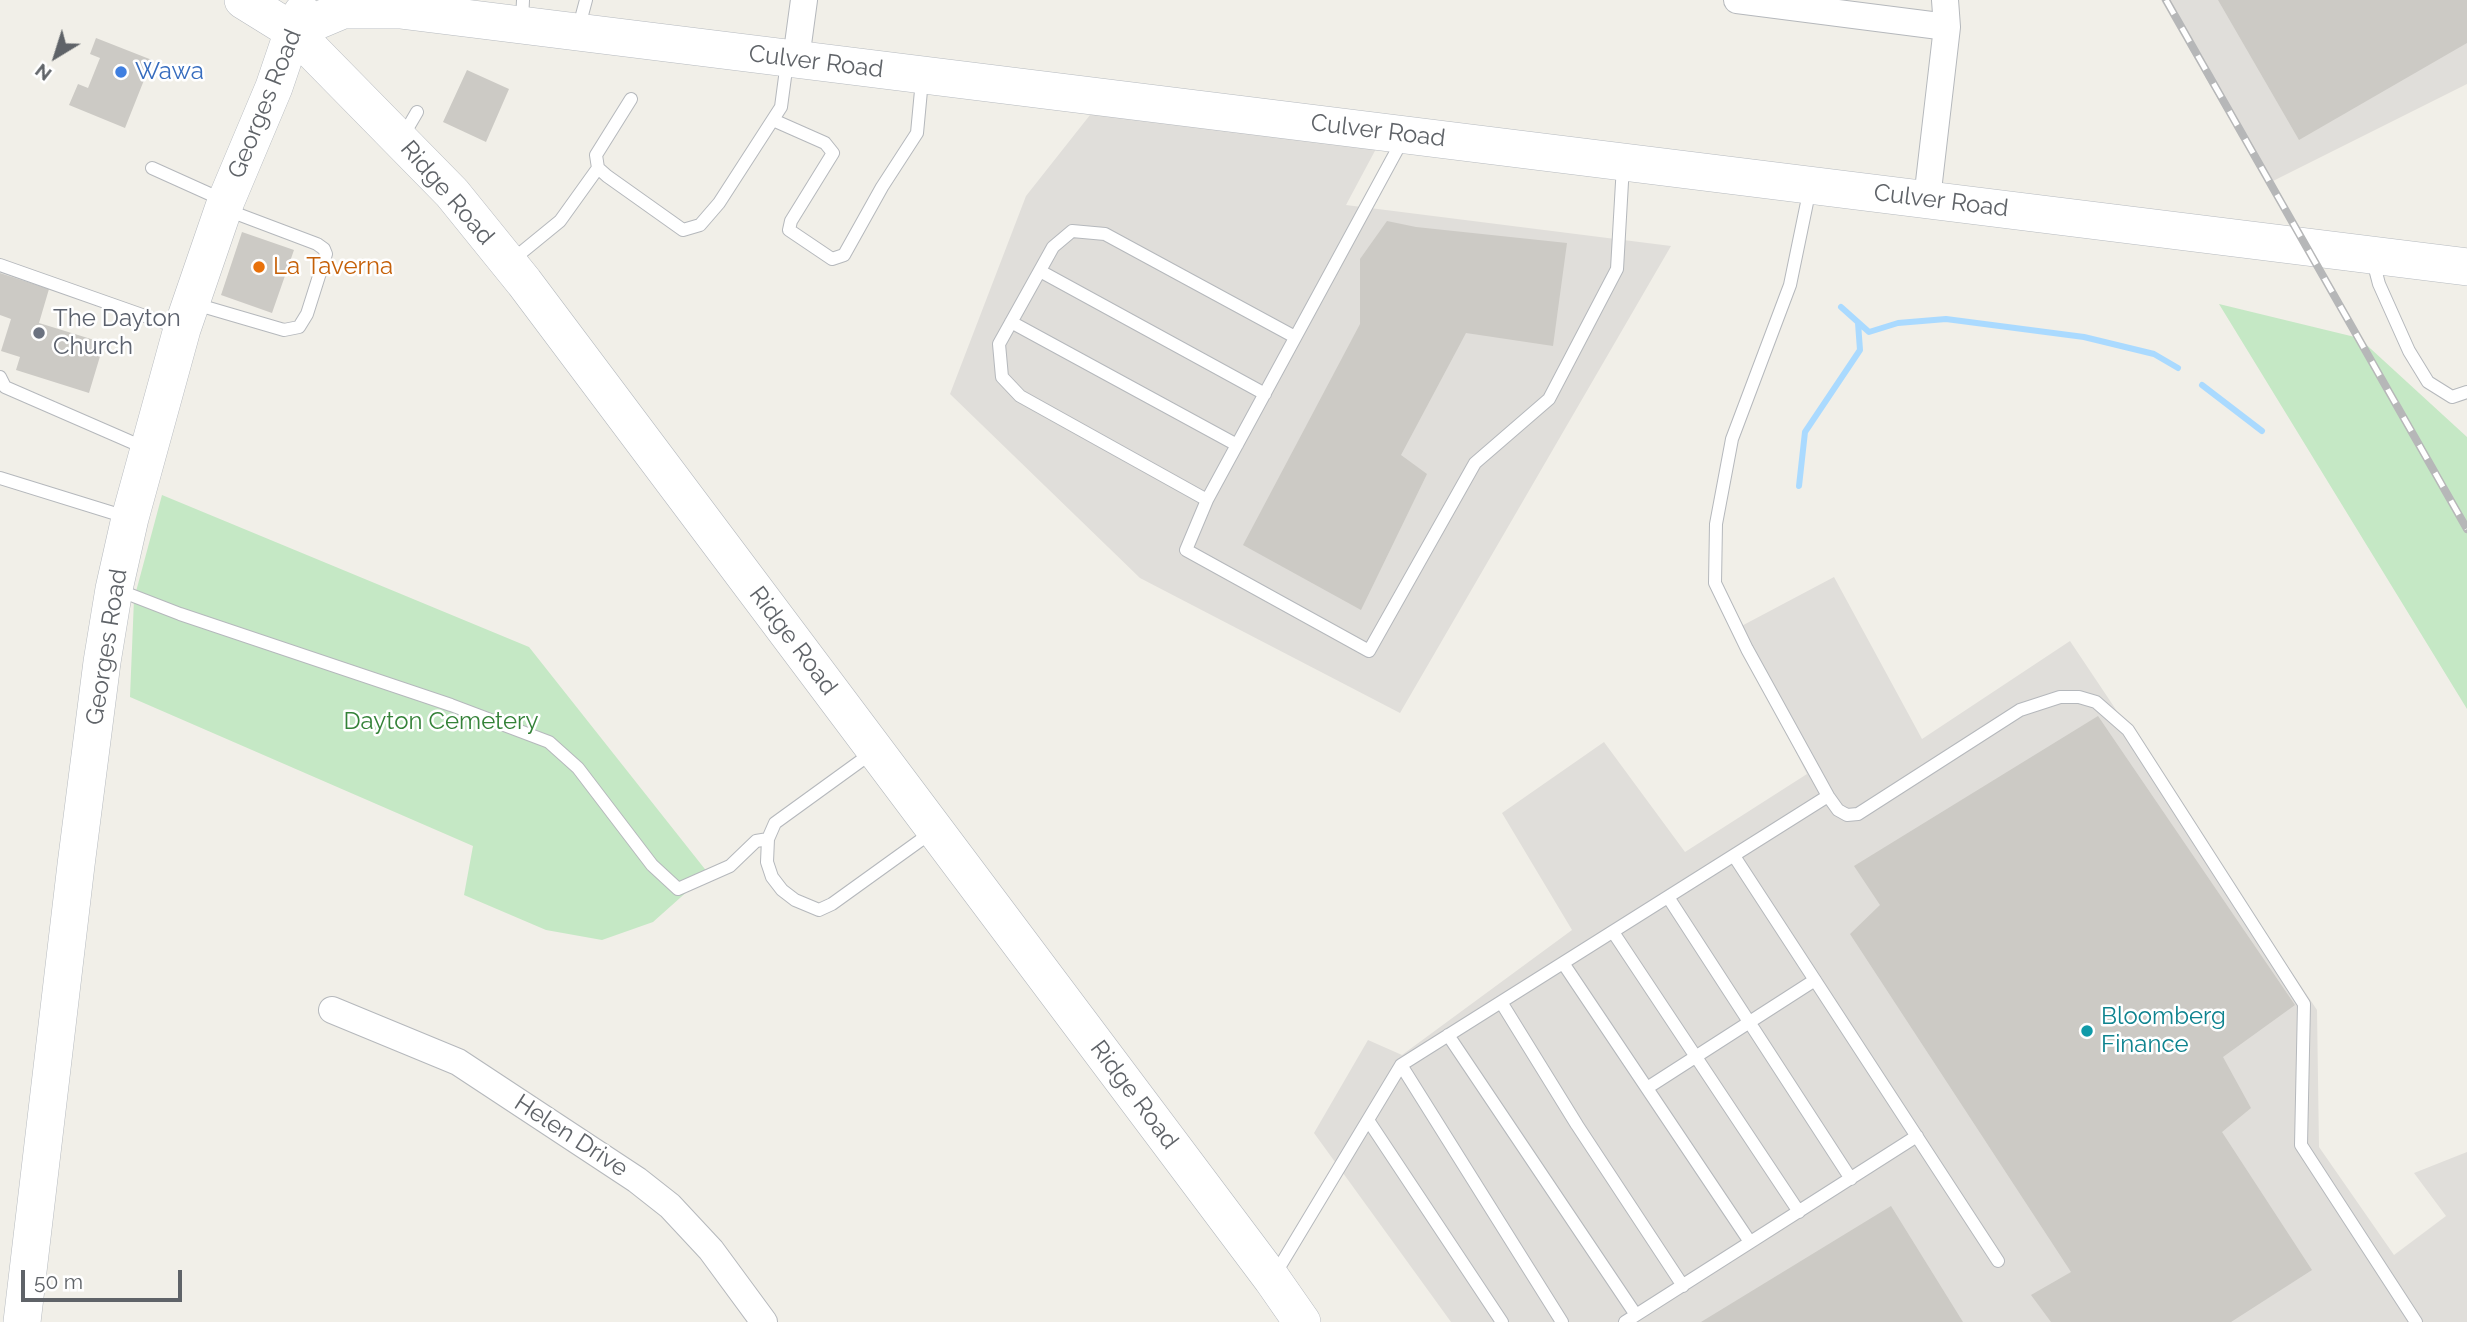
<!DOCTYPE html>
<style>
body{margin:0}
#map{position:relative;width:2467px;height:1322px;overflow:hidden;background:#f1efe8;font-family:Raleway,sans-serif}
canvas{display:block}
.north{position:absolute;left:21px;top:21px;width:70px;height:70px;-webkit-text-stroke:5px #fff;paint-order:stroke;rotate:218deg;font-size:19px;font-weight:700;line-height:28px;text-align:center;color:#5f6368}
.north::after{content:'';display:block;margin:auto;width:24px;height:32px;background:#5f6368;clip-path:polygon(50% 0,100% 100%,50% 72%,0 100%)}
.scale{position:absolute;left:21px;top:1270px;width:161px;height:32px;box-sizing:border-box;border:4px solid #5f6368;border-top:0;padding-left:9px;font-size:21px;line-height:24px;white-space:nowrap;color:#5f6368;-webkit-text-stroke:5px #fff;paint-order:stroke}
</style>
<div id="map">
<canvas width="2467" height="1322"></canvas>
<div class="north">N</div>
<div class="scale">50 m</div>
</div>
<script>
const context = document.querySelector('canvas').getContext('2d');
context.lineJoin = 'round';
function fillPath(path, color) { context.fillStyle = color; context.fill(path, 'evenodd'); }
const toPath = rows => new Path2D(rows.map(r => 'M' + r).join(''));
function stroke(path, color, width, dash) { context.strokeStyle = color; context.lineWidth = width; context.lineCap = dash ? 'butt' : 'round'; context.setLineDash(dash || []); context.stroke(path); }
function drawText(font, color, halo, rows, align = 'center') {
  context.font = font + ' Raleway,sans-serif'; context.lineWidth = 5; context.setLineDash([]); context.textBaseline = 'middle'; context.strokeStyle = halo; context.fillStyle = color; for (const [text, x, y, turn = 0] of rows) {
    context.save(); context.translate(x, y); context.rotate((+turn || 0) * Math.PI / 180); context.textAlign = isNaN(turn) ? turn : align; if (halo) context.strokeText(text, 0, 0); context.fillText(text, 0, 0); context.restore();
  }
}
fillPath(toPath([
 [2161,0,2467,0,2467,84,2267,184],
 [1105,96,1385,132,1346,205,1671,246,1400,713,1140,578,950,394,1026,196],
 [1834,577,1922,739,2070,641,2317,1010,2319,1147,2394,1255,2446,1216,2414,1173,2467,1152,2467,1322,1451,1322,1314,1133,1368,1040,1402,1055,1572,930,1502,813,1604,742,1685,852,1807,774,1734,630]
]), '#e0deda');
fillPath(toPath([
 [2219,304,2359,338,2467,437,2467,709],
 [162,495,529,647,708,873,653,922,602,940,546,930,464,895,473,846,130,697,134,599]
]), '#c5e8c5');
stroke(toPath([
 [1841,307,1869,332,1898,323,1946,319,2084,337,2154,354,2178,368],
 [2202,385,2262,431],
 [1799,486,1805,432,1860,350,1858,323]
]), '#aadaff', 6);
fillPath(toPath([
 [2218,0,2467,0,2467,43,2299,140],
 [96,38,152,60,125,128,69,105,78,84,88,88,100,58,90,54],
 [467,70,509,89,486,142,443,122],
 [1387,221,1416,227,1567,243,1553,346,1466,333,1401,455,1427,474,1361,610,1243,545,1360,324,1360,259],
 [242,232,294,250,272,313,221,295],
 [0,273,49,289,39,323,104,343,89,393,16,370,20,357,1,351,11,319,0,315],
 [2098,716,2295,1005,2223,1057,2251,1108,2222,1132,2312,1270,2231,1322,2051,1322,2031,1295,2071,1272,1850,934,1880,905,1854,866],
 [1891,1206,1963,1322,1701,1322]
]), '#cccac5');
const lane = toPath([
 [522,21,523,0],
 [578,30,586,0],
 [631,99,596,155,598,168,607,176,683,230,700,225,719,203,781,107,787,62],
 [773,120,825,143,833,153,791,221,789,230,832,259,844,255,882,187,917,133,922,80],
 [403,136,417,112],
 [1403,139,1207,500,1186,550,1369,651,1475,463,1549,399,1617,269,1623,165],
 [152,168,223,200],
 [1810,188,1790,285,1732,439,1716,524,1715,583,1747,649,1828,796,1838,810,1847,815,1858,814,2020,710,2060,697,2079,697,2096,702,2128,730,2304,1004,2301,1145,2416,1322],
 [511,261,560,221,598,168],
 [2373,261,2379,284,2409,351,2428,382,2452,397,2467,392],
 [0,265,179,328],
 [1040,271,1265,394],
 [195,304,284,330,299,327,307,314,326,254,324,249,317,244,227,210],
 [1011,322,1237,445],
 [0,377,5,387,145,448],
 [0,478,126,517],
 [1207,500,1020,396,1002,377,999,344,1053,247,1072,231,1105,234,1295,337],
 [118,590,180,614,451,705,549,742,578,768,652,865,678,889,730,866,756,841,768,839],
 [873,752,775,823,768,839,767,862,772,877,782,890,795,900,819,910,832,904,932,832],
 [1734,856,1998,1261],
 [1668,897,1851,1179],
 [1613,932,1799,1212],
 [1563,963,1750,1242],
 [1501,1002,1577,1125,1683,1286],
 [1448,1035,1636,1315],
 [1401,1065,1562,1322],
 [1647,1088,1815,980],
 [1368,1120,1502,1322],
 [1274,1276,1401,1065,1828,796],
 [1625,1322,1917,1136]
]);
const street = toPath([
 [1737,0,1947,27],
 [796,59,804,0],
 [1927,199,1947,27,1945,0],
 [332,1010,458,1062,637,1180,670,1206,711,1250,764,1322]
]);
const secondary = toPath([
 [243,0,293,31,452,193,524,282,1272,1279,1302,1322],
 [293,31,343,10,400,10,2467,267],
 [22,1322,76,865,102,662,114,589,130,518,182,329,226,201,274,87,293,31,302,13]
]);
stroke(lane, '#b5b8bc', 14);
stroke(street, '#b5b8bc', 28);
stroke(secondary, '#b6babf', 38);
stroke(lane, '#fff', 12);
stroke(street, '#fff', 26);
stroke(secondary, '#fff', 37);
const rail = toPath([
 [2166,0,2467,529]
]);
stroke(rail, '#b6b7b8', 8);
stroke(rail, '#fff', 5, [16]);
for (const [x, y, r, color] of [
 [121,72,7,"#3f7fe0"],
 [259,267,7,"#e8710a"],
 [39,333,7,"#6b7280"],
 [2087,1031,7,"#0f9aa8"]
]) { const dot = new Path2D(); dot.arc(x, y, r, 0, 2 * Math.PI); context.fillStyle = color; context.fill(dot); stroke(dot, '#fff', 2.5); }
drawText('24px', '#5f6368', '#fff', [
 ["Culver Road",816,62,7],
 ["Georges Road",265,104,-68],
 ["Culver Road",1378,131,7],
 ["Ridge Road",447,193,49],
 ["Culver Road",1941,201,7],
 ["Ridge Road",793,641,53],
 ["Georges Road",107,647,-81],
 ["Ridge Road",1134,1095,53],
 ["Helen Drive",571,1136,33]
]);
drawText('24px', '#366cbe', '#fff', [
 ["Wawa",135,72]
], 'left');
drawText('24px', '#c56008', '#fff', [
 ["La Taverna",273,267]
], 'left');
drawText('24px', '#5b616d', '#fff', [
 ["The Dayton",53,319],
 ["Church",53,347]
], 'left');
drawText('24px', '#348238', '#fff', [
 ["Dayton Cemetery",441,722]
]);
drawText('24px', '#0d838f', '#fff', [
 ["Bloomberg",2101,1017],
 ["Finance",2101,1045]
], 'left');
</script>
